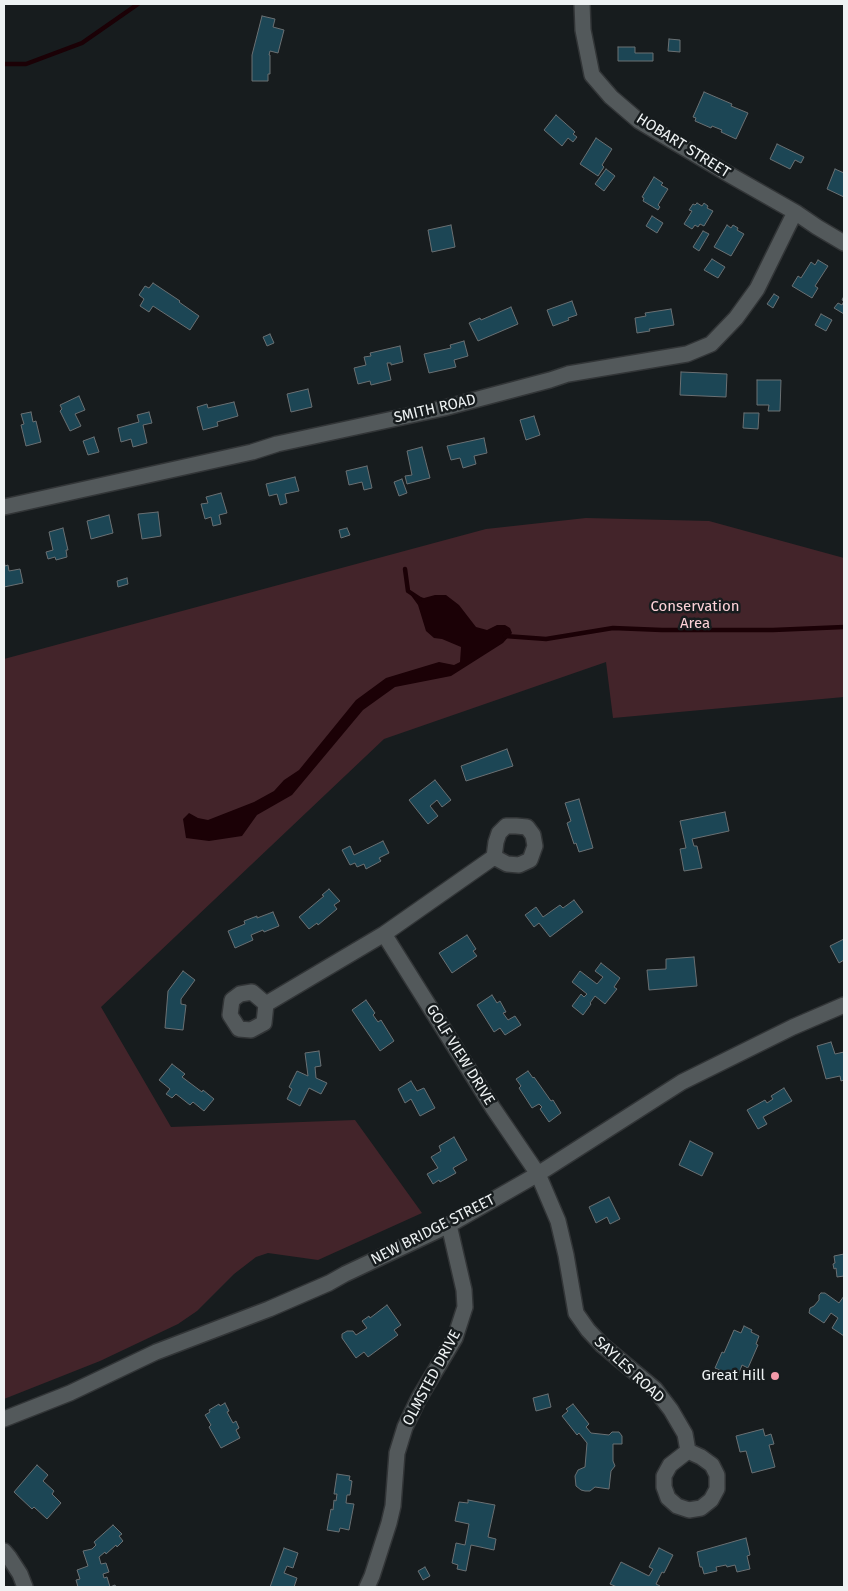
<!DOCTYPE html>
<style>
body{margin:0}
#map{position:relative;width:848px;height:1591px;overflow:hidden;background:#171c1e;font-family:"Fira Sans",sans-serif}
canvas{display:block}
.frame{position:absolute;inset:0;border:5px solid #eef2f3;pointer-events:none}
</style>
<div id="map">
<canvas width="848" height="1591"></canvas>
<div class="frame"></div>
</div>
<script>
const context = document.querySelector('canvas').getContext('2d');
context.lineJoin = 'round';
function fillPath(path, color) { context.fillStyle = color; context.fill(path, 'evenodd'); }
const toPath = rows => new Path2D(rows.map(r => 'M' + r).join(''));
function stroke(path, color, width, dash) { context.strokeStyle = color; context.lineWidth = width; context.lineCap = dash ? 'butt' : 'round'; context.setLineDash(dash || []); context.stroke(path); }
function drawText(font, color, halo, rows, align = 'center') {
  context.font = font + ' "Fira Sans",sans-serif'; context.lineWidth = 5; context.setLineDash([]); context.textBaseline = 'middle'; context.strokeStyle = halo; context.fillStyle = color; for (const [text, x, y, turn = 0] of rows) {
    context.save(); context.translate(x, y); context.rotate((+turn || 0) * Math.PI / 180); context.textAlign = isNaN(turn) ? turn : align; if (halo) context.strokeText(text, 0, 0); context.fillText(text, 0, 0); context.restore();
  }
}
fillPath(toPath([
 [586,518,709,521,844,558,844,697,613,718,606,662,384,739,101,1007,171,1127,355,1120,422,1213,318,1260,268,1253,256,1257,234,1274,197,1311,178,1324,100,1361,4,1399,4,659,486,529]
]), '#43242a');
fillPath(toPath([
 [410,594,424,598,435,595,446,595,459,605,476,627,487,630,497,625,505,625,510,628,512,633,503,643,451,676,395,687,363,710,292,795,257,815,242,836,209,841,186,838,183,819,189,813,198,818,208,820,254,802,274,791,284,780,299,770,356,700,386,678,439,662,454,665,460,662,461,647,442,639,434,638,426,631,418,605]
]), '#1b0106');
stroke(toPath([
 [4,64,26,64,82,43,138,4],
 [405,569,408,591,420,599],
 [505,636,546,639,613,628,662,630,773,630,844,627]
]), '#1b0106', 4.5);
const building = toPath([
 [262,16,275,19,273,27,284,30,278,53,270,51,269,55,270,55,270,74,268,74,268,81,252,81,252,55,262,16],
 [669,39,680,40,680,52,668,51,669,39],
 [618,47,635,47,635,53,653,53,653,61,618,61,618,47],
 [704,92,732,104,731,106,748,113,736,139,721,132,722,130,712,126,711,128,695,121,696,118,693,117,704,92],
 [556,115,575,132,573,134,577,137,573,142,568,138,562,146,544,130,556,115],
 [596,138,612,149,602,165,604,167,598,176,580,164,596,138],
 [777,144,804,157,801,163,795,160,790,169,770,159,777,144],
 [606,169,615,176,604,191,595,184,606,169],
 [835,169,844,173,844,197,827,189,835,169],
 [654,177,663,183,661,185,668,189,658,205,660,207,658,210,643,201,644,198,642,197,654,177],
 [697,203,702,206,704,203,708,206,707,208,713,211,704,226,700,224,698,227,695,225,692,229,684,224,692,211,689,210,693,204,695,205,697,203],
 [652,216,663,223,657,233,646,226,652,216],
 [451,225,455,247,432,252,428,230,451,225],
 [727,225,731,228,733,225,738,228,737,230,744,234,731,256,714,247,727,225],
 [703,231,709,234,699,251,693,247,703,231],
 [712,259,725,267,718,278,704,270,712,259],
 [818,260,828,266,815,286,818,288,812,298,792,286,798,276,801,278,811,262,815,265,818,260],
 [153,283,180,301,179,302,199,316,190,330,153,306,149,312,140,306,144,299,139,295,145,286,149,288,153,283],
 [774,294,779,297,773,308,767,304,774,294],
 [844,296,844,314,834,308,838,303,842,305,844,301,842,300,844,296],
 [572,301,577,315,568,318,569,320,553,326,547,310,572,301],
 [511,307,518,324,478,341,469,323,480,318,481,320,511,307],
 [671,309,674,325,649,329,650,331,637,333,635,318,646,316,645,313,671,309],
 [821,314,832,320,826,331,815,325,821,314],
 [270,334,274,343,267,346,263,337,270,334],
 [464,341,468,356,454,360,456,367,429,373,424,354,451,348,450,345,464,341],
 [400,346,403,362,391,365,391,363,387,363,391,380,371,385,370,381,358,384,354,368,366,365,364,357,371,356,370,353,400,346],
 [681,372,727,374,726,397,680,395,681,372],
 [757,380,781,380,780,411,768,411,769,405,757,405,757,380],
 [308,389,312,407,291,412,287,394,308,389],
 [79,396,85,410,75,414,81,426,70,431,60,411,62,409,60,405,79,396],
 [234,402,238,416,217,422,218,426,203,430,197,407,207,404,208,408,234,402],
 [31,412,33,422,36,421,41,442,26,446,21,425,24,424,21,414,31,412],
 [149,412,152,423,143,425,147,443,133,447,131,439,121,442,118,428,139,422,137,415,149,412],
 [744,413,759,413,758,429,743,428,744,413],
 [534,416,540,435,526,440,520,420,534,416],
 [94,437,99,452,88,455,83,441,94,437],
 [484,438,487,453,474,456,476,464,463,468,460,458,451,460,447,446,484,438],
 [422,447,430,478,407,484,405,476,412,475,407,451,422,447],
 [367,466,372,488,364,490,362,482,349,485,346,471,367,466],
 [295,477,299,491,285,494,287,503,280,505,277,494,269,496,266,484,295,477],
 [402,479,407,493,399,496,394,482,402,479],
 [221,493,227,513,219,515,221,524,213,526,211,517,205,519,201,504,208,503,206,497,221,493],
 [158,512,161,536,142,539,138,514,158,512],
 [109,515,113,533,91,539,87,521,109,515],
 [63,528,68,550,66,550,67,557,56,560,55,557,48,559,46,552,53,550,49,532,63,528],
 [347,528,350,535,341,538,339,530,347,528],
 [4,560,5,566,8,565,9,571,20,569,23,583,4,587,4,560],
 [127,578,128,584,118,587,117,581,127,578],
 [507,749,513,766,466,781,461,766,507,749],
 [435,780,451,800,442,807,437,800,430,806,438,816,428,824,409,800,435,780],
 [579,799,593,848,579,852,576,843,574,844,567,823,571,821,565,803,579,799],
 [725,812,729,831,692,839,694,846,697,846,702,868,684,871,680,849,686,848,680,821,725,812],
 [383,841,389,853,379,858,381,861,366,869,364,864,357,867,355,863,350,865,342,850,350,846,354,855,383,841],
 [329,889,340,901,334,905,337,909,318,925,317,923,309,929,299,917,324,896,322,895,329,889],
 [574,900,583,912,550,937,539,923,534,927,525,915,536,907,543,917,560,905,563,908,574,900],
 [273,912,279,926,264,932,263,930,251,935,253,940,235,948,228,931,245,924,244,921,257,916,257,918,273,912],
 [467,935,476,949,473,951,477,956,452,973,439,953,467,935],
 [844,939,844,960,839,963,830,946,844,939],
 [694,957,697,986,649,990,647,970,666,969,666,959,694,957],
 [601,963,620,978,614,987,617,989,605,1004,595,996,590,1003,591,1004,583,1015,572,1006,581,994,584,997,587,994,572,982,580,971,597,984,603,977,595,971,601,963],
 [183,971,195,980,181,999,181,1004,186,1005,183,1030,165,1028,168,991,183,971],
 [492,995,497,1003,500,1001,506,1012,503,1013,508,1020,515,1016,521,1025,505,1035,500,1028,494,1032,477,1005,492,995],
 [366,1000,375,1013,373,1015,378,1022,381,1020,394,1041,380,1051,352,1010,366,1000],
 [831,1042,835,1054,844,1052,844,1080,841,1081,840,1076,826,1079,817,1046,831,1042],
 [319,1051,321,1066,315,1067,316,1078,327,1083,321,1094,309,1088,300,1106,287,1099,292,1089,289,1087,297,1071,308,1076,305,1053,319,1051],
 [172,1064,185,1074,182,1077,202,1092,203,1090,214,1099,204,1111,193,1102,190,1105,176,1094,172,1098,166,1094,170,1089,159,1080,172,1064],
 [528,1071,533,1078,534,1077,551,1101,553,1100,561,1113,549,1122,540,1109,542,1107,539,1104,532,1108,519,1088,521,1086,516,1079,528,1071],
 [411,1081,417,1091,424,1088,435,1108,420,1116,411,1099,405,1103,398,1089,411,1081],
 [784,1088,792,1101,763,1117,767,1124,758,1129,747,1110,765,1100,767,1103,773,1099,771,1096,784,1088],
 [454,1137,467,1160,453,1168,456,1173,440,1182,439,1180,433,1184,427,1174,438,1168,431,1157,441,1151,439,1146,454,1137],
 [690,1141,713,1153,702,1176,679,1165,690,1141],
 [609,1197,620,1219,610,1224,607,1217,596,1223,589,1207,609,1197],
 [844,1254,844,1276,837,1277,836,1268,834,1269,833,1264,835,1263,834,1256,844,1254],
 [821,1293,825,1293,839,1303,844,1296,844,1336,832,1328,838,1318,831,1313,824,1323,809,1313,810,1308,814,1306,819,1300,819,1295,821,1293],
 [387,1305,401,1325,394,1330,398,1335,368,1357,364,1352,356,1358,342,1338,342,1334,347,1331,353,1331,356,1335,367,1328,362,1321,369,1316,370,1318,387,1305],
 [744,1326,752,1330,751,1332,759,1336,756,1344,758,1345,748,1368,742,1365,736,1381,720,1374,722,1371,715,1368,722,1352,724,1353,734,1330,741,1333,744,1326],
 [548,1394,551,1407,536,1411,533,1398,548,1394],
 [225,1403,229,1411,227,1412,233,1423,236,1421,239,1428,236,1430,240,1438,221,1448,209,1427,211,1425,205,1415,210,1412,209,1410,219,1404,220,1406,225,1403],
 [573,1404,589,1424,586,1427,591,1433,609,1435,612,1432,619,1432,622,1436,622,1444,613,1444,613,1461,615,1466,611,1471,609,1489,595,1487,590,1491,585,1491,581,1490,576,1486,575,1476,578,1470,585,1467,587,1443,579,1433,577,1435,562,1416,568,1411,566,1409,573,1404],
 [763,1429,765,1436,771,1434,774,1444,769,1445,775,1467,752,1473,746,1451,740,1452,736,1436,763,1429],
 [37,1465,48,1475,43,1481,54,1491,52,1494,61,1503,47,1519,34,1507,32,1509,14,1492,37,1465],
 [337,1474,350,1476,349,1480,352,1481,350,1495,347,1495,346,1503,354,1504,349,1530,340,1528,339,1532,327,1530,331,1509,333,1510,334,1500,336,1501,337,1494,334,1494,337,1474],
 [468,1500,495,1505,488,1537,496,1539,494,1550,471,1545,466,1571,457,1569,458,1565,452,1563,456,1543,465,1545,469,1524,455,1521,459,1502,468,1503,468,1500],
 [113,1525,122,1534,119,1536,123,1541,117,1547,116,1545,106,1554,105,1552,99,1557,101,1564,106,1563,109,1572,103,1574,104,1578,107,1577,110,1587,115,1585,116,1587,78,1587,76,1580,80,1579,77,1570,88,1566,83,1551,92,1549,96,1545,94,1542,113,1525],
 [746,1538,750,1555,747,1556,750,1569,737,1572,735,1565,727,1567,726,1565,716,1567,717,1571,704,1574,702,1567,700,1567,697,1552,746,1538],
 [284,1548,298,1553,293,1568,287,1566,284,1573,297,1578,294,1587,270,1587,284,1548],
 [659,1548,673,1555,664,1573,662,1572,656,1584,660,1586,660,1587,617,1587,610,1584,621,1562,649,1576,653,1569,649,1567,659,1548],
 [425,1567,430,1576,423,1580,418,1571,425,1567]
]);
fillPath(building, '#1c4655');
stroke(building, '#6a7073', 1);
const minor = toPath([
 [582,4,583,30,592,75,611,97,639,121,730,175,795,212,817,227,844,243],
 [4,507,252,452,277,444,444,408,550,380,568,374,687,354,711,344,736,318,757,289,795,212],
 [384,934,494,857,496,842,499,833,506,826,516,826,527,827,533,835,535,846,530,860,519,865,507,864,494,857],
 [266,1004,252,992,240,994,232,1000,230,1015,239,1029,251,1030,264,1023,266,1004,384,934,493,1108,538,1174,558,1221,566,1255,576,1313,588,1330,602,1345,655,1389,671,1410,685,1434,688,1451,701,1457,712,1465,717,1475,717,1489,711,1500,701,1508,689,1510,677,1506,668,1498,664,1487,664,1476,670,1465,688,1451],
 [4,1419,70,1393,156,1352,269,1309,329,1283,345,1274,449,1225,538,1174,682,1082,793,1027,844,1005],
 [4,1551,9,1557,20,1574,25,1587],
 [367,1587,372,1576,389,1523,393,1506,397,1453,405,1427,419,1398,455,1338,465,1307,464,1290,449,1225]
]);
stroke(minor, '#323537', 18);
stroke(minor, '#53595b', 15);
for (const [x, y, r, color] of [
 [775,1376,5,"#f39aa9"]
]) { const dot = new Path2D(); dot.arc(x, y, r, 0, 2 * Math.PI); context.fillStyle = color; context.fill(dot); stroke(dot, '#171c1e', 2); }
drawText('15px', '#eef2f3', '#171c1e', [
 ["HOBART STREET",683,146,32],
 ["SMITH ROAD",435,409,-13],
 ["GOLF VIEW DRIVE",460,1055,58],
 ["NEW BRIDGE STREET",433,1230,-27],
 ["SAYLES ROAD",629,1370,43],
 ["OLMSTED DRIVE",432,1378,-62]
]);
drawText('15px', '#fdd2d8', '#171c1e', [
 ["Conservation",695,607],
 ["Area",695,624]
]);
drawText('15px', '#eef2f3', '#171c1e', [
 ["Great Hill",765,1376]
], 'right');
</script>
